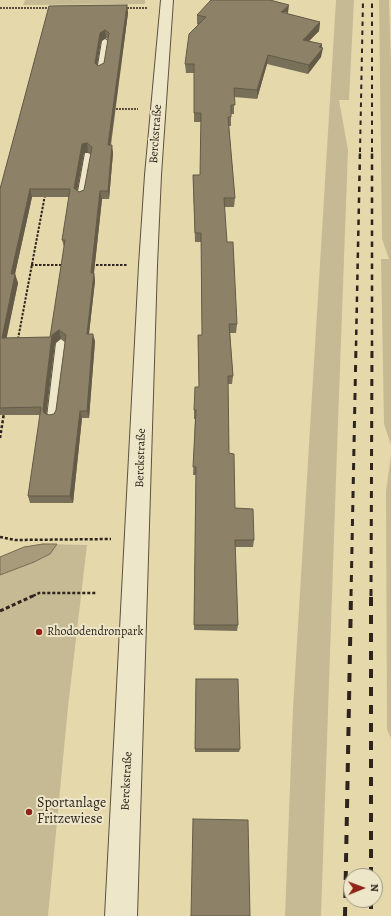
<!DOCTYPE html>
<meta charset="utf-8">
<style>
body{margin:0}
#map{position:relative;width:391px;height:916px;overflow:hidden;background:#e5d9ac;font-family:Alegreya,serif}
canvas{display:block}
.north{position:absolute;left:343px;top:868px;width:40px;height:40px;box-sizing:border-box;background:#eee6c9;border:1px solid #a19884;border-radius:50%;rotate:89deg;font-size:11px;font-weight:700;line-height:16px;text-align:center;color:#2e231d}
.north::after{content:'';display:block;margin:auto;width:14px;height:18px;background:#8f2418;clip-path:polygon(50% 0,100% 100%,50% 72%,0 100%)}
</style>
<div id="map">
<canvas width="391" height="916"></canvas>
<div class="north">N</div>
</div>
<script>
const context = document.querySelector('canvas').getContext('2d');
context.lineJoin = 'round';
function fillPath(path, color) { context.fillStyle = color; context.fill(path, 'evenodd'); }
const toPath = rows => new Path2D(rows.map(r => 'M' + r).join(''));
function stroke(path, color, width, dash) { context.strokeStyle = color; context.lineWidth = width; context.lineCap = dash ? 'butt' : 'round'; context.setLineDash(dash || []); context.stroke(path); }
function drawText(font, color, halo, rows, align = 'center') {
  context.font = font + ' Alegreya,serif'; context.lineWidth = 4; context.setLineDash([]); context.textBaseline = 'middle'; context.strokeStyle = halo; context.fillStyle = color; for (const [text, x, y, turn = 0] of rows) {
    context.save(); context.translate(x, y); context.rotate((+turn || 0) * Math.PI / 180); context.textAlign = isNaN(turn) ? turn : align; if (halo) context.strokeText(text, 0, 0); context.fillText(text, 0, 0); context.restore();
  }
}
fillPath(toPath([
 [25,0,145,0,145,4,23,5],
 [336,0,354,0,349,100,339,100,348,150,337,450,321,916,285,916,293,708],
 [379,0,389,0,391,63,391,445,384,424,381,259,389,259,382,239],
 [391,455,391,739,387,729,386,491],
 [43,544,87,545,68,707,48,916,0,916,0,557,24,547]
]), '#c6ba94');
const water = toPath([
 [43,544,57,544,50,554,34,562,0,575,0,557,24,547,43,544]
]);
fillPath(water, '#a79b7b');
stroke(water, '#776b55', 1);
const lane = toPath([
 [105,39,108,41,103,71,100,73,97,71,102,41,105,39],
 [85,153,88,153,92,155,85,197,81,199,77,197,85,153],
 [61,339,66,343,57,417,56,420,52,421,48,420,47,417,56,343,61,339]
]);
const street = toPath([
 [161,0,173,0,161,175,157,265,137,916,105,916,139,265,145,175,161,0]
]);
stroke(lane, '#5c5041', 2);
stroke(street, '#5c5041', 2);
stroke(toPath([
 [0,8,51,8],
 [124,8,147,8],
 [113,109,138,109]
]), '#2e231d', 1.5, [2, 1]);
stroke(toPath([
 [31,265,63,265],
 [92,265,127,265],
 [18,339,45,195]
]), '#2e231d', 2, [2.5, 1.5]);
stroke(toPath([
 [0,438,4,413],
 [0,537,15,540,111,539],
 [33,596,39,593,96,593]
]), '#2e231d', 2.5, [3, 2]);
stroke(toPath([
 [0,611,35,595]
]), '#2e231d', 3, [4, 2.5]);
fillPath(lane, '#eee6c9');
fillPath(street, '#eee6c9');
stroke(toPath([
 [360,152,363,0],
 [372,152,372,0]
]), '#2e231d', 2, [4.5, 4.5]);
stroke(toPath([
 [356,346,360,151],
 [372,346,372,151]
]), '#2e231d', 2.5, [5.5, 5.5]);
stroke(toPath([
 [351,596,356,345],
 [371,596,372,345]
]), '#2e231d', 3, [7, 7]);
stroke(toPath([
 [371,876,371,595],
 [371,900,371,916],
 [345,916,351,595]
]), '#2e231d', 4, [9, 9]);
fillPath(toPath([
 [127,5,128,13,111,145,113,153,109,199,102,199,94,273,95,281,89,334,95,341,89,418,82,418,73,503,30,503,28,496,40,415,0,415,0,189,49,6],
 [106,38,108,39,104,63,98,66,97,65,101,41],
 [88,152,91,154,84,190,79,192,77,190,84,153],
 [32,197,69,197,62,240,64,247,50,337,6,338,18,283,15,274],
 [61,338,65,341,56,410,54,414,49,415,46,414,55,343],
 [288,14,320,22,319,31,309,41,322,44,321,57,308,74,267,64,257,99,234,97,234,114,231,114,231,126,229,126,235,198,234,207,224,207,227,242,237,324,236,333,230,333,233,376,232,384,228,384,229,453,235,508,254,540,253,547,235,547,238,625,237,631,194,630,196,475,193,475,195,419,194,419,194,410,199,387,198,335,202,335,201,242,195,242,193,175,200,175,201,122,194,122,194,73,186,73,185,64,198,25,197,24,197,15],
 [196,679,240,749,239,752,195,752]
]), '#797059');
fillPath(toPath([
 [127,5,128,13,109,153,108,145],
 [289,5,288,13,281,12],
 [320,22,319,31,301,49,303,40],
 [105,30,106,38,101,41,96,71,95,63,100,33],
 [322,44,321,50,323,48,321,57,308,74,309,65,319,47],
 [268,55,267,64,257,99,257,90],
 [87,143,88,152,84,153,76,197,74,188,82,144],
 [112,145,113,153,109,199,108,191],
 [30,189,32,197,13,283,11,274],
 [100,191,102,199,93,281,91,273],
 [94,273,95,281,88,342,87,334],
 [15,274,18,283,5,346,2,338],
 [59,330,61,338,55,343,46,417,43,410,52,335],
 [93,334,95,341,89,418,87,411],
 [80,411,82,418,73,503,70,496]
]), '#635b48');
const building = toPath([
 [211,0,270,0,289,5,281,12,320,22,303,40,322,44,319,47,323,48,309,65,268,55,257,90,234,88,235,105,231,105,231,117,228,117,235,198,224,198,227,242,233,242,237,324,229,324,233,376,228,376,229,453,234,454,235,508,253,509,254,540,235,540,238,625,194,625,196,467,193,467,196,410,194,410,195,387,199,387,198,335,202,335,201,233,195,233,193,175,200,175,201,113,194,113,194,64,185,64,189,34,206,17,197,15,211,0],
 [127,5,108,145,112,145,108,191,100,191,91,273,94,273,87,334,93,334,87,411,80,411,70,496,28,496,41,407,0,408,0,189,49,6,127,5],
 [105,30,109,33,104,63,98,66,95,63,100,33,105,30],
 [87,143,92,147,84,190,79,192,74,188,82,144,87,143],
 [30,189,70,189,62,240,65,240,50,337,2,338,15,274,11,274,30,189],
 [59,330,66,335,56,410,54,414,49,415,44,413,43,410,52,335,59,330],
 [196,679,238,679,240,749,195,749,196,679],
 [193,819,248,820,250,916,191,916,193,819]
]);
fillPath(building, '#8d8267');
stroke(building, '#635b48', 1);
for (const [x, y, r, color] of [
 [39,632,4,"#8f2418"],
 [29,812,4,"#8f2418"]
]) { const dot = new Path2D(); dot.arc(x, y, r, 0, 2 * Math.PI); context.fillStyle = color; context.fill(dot); stroke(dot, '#eee6c9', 1.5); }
drawText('12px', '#2e231d', '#eee6c9', [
 ["Berckstraße",156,134,-86],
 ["Berckstraße",141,458,-88],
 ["Berckstraße",127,781,-87]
]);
drawText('12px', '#2e231d', '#eee6c9', [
 ["Rhododendronpark",47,632]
], 'left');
drawText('14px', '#2e231d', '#eee6c9', [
 ["Sportanlage",37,804],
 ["Fritzewiese",37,820]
], 'left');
</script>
